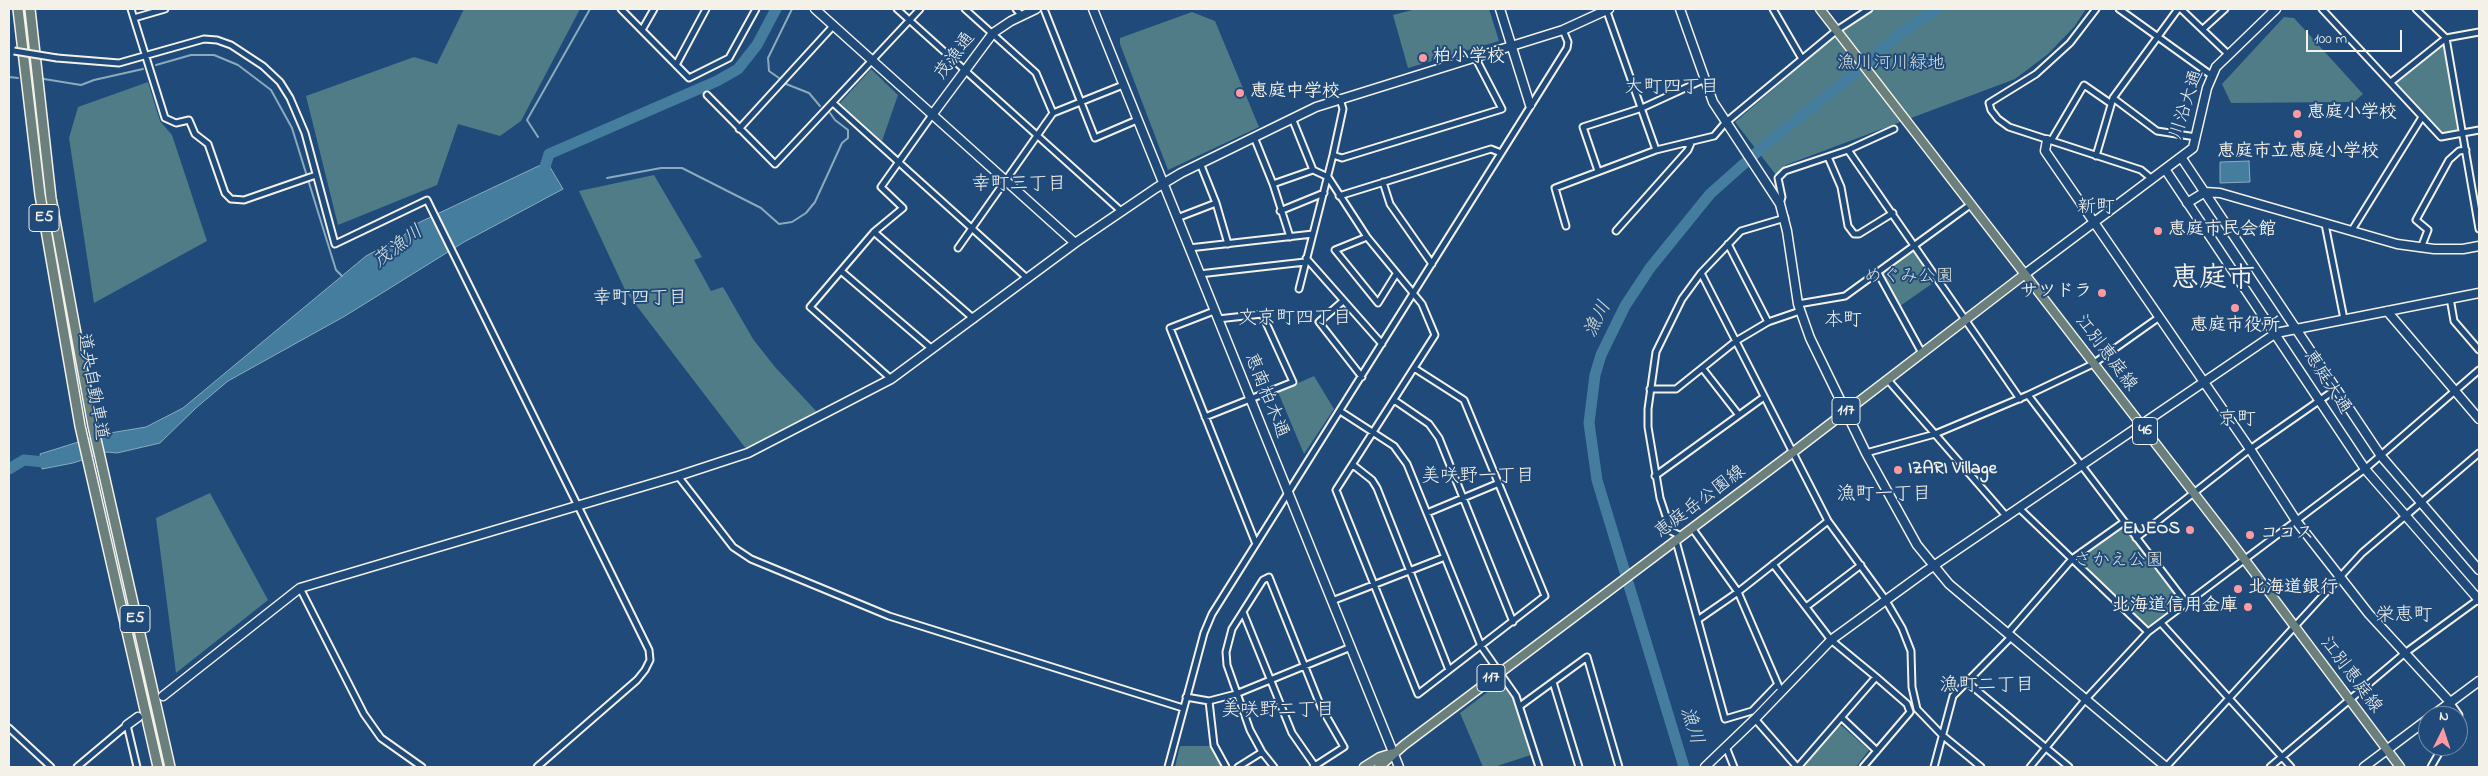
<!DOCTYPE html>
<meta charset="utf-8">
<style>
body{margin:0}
#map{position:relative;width:2488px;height:776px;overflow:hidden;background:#1f4a7a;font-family:"Indie Flower",sans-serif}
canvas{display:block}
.frame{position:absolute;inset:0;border:10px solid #f4f1e8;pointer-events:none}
.north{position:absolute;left:2418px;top:706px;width:50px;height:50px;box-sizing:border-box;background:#1f4a7a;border:1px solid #748da6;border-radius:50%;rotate:4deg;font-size:14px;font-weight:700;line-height:20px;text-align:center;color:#f4f1e8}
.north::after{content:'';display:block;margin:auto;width:18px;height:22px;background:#ff9aa2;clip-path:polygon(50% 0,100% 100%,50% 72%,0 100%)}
.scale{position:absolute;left:2306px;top:30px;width:96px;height:22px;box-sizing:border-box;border:2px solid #f4f1e8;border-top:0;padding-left:6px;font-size:15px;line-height:18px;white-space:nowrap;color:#f4f1e8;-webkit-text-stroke:4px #1f4a7a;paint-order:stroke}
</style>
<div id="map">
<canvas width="2488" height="776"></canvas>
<div class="frame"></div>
<div class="north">N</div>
<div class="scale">100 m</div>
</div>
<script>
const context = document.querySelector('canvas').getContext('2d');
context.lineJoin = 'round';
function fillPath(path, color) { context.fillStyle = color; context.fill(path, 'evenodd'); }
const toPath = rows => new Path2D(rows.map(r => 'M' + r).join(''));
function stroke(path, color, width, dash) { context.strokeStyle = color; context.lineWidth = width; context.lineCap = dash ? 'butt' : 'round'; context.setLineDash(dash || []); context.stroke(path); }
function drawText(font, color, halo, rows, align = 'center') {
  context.font = font + ' "Indie Flower","Klee One",sans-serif'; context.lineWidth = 4; context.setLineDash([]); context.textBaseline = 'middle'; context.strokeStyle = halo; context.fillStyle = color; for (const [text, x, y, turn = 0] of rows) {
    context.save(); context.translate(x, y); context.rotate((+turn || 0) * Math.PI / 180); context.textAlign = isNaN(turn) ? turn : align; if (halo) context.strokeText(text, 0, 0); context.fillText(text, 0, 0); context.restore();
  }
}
fillPath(toPath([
 [464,9,580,9,521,121,500,136,458,124,437,185,338,225,306,96,414,57,437,64],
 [1416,9,1489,9,1499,41,1408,68,1393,15],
 [1874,9,2086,9,2074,27,2048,54,2015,79,1786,165,1776,175,1735,122,1846,27],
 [1192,12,1215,21,1259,127,1168,170,1120,44,1120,38],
 [2284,17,2294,18,2363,94,2354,102,2231,103,2222,84],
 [2443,46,2460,129,2444,134,2396,82],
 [871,69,898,95,882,141,840,103],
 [148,82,160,121,172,135,207,241,94,303,69,138,78,107],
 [654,175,702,257,694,260,711,291,723,287,753,339,775,367,817,412,747,450,626,292,579,191],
 [1914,251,1936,281,1900,306,1882,275],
 [1314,376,1334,409,1304,454,1278,392],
 [210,493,268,600,176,673,156,518],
 [2124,527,2181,600,2180,605,2147,628,2079,559],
 [1502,681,1511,689,1531,755,1494,767,1483,767,1460,713],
 [1837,725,1842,726,1869,750,1856,767,1804,767],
 [1180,746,1211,746,1223,767,1175,767]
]), '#4f7c86');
const water = toPath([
 [2249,161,2250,182,2220,183,2220,162,2249,161],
 [547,162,563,189,464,242,345,316,228,381,197,407,160,443,117,453,107,452,73,463,42,469,40,454,104,434,146,427,183,408,366,256,403,236,418,223,547,162]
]);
fillPath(water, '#457d9f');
stroke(water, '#8babbc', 1);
stroke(toPath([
 [156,65,191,55,214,55,238,65,271,90,292,128,336,270,342,276],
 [9,77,18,78],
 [779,78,769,71,768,58,792,9],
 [44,79,81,85,94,80,143,69],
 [786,84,809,93,820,106],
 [538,137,527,120,590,9],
 [607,178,661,168,682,168,761,208,779,224,792,222,806,213,815,202,842,143,848,138,848,130,835,120,830,113]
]), '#8babbc', 2);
stroke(toPath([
 [542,176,549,154,717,81,738,69,757,45,776,9],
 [9,469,24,460,44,462,54,460],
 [1684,767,1597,480,1589,423,1595,375,1601,355,1625,306,1650,268,1710,194,1765,145,1853,75,1901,33,1937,9]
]), '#457d9f', 11);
const street = toPath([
 [131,9,165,118,176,123,189,120,195,134,208,144,225,193,231,199,244,200,316,175],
 [621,9,689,78,729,58,756,9],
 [897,9,1121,211],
 [965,9,1036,73,1053,113],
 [1016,9,1021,15],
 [1044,9,1095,138,1137,120],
 [1606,9,1656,150],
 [1773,9,1802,59],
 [2096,9,2070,43,2036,74,1989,103,1991,110,1998,119,2009,127,2141,170,2152,179],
 [2119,9,2211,75],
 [2181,9,2228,54],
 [2322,9,2441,137,2479,130],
 [2416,9,2446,38,2479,229],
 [134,18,165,9],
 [2203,29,2225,9],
 [642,30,654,9],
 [57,58,119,63,204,39,217,40,231,45,263,66,280,82,290,98,305,133,335,244,427,200,649,650,650,660,645,670,637,680,537,767],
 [676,65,706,9],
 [2391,82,2446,38,2479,32],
 [707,95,775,164,920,9],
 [2113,98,2157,131,2196,137],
 [833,103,1028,279],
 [1292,118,1313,170,1328,177,1367,237,1422,304,1435,335,1336,490,1418,694,1545,596,1464,400,1414,368],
 [739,129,834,25],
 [1254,137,1273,184,1290,237],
 [2051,141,2084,85,2110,103],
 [1848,150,2020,399],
 [1333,155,1342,158,1502,109,1475,57],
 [2096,156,2113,98,2178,9],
 [1828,157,1841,187,1848,226,1854,234,1859,234,1893,213],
 [1200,163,1216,203,1228,244],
 [1598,171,1583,127,1642,108,1705,79],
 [1383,182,1390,204,1432,264],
 [1273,184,1313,170],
 [1339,196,1491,149,1501,153],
 [1780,204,1782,197,1778,178,1785,171,1848,150,1894,129],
 [1280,211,1324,193],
 [1177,218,1216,203],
 [1785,218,1741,231,1701,273,1828,521,1885,599,1902,628,1911,651,1912,687,1917,709,1942,735,1981,767],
 [2325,224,2344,319],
 [1566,226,1555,188,1656,150,1714,136,1725,123,1802,59,1837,30,1869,9],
 [2352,230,2422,117],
 [1616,231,1688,150,1691,143],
 [874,232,974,319],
 [1367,237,1335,250,1378,303,1396,274],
 [1728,244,1768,322],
 [958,248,1053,113,1123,85],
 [1189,248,1313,234],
 [2421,248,2428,230,2416,220,2449,160,2459,151,2466,150],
 [1306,258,1382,344],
 [841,271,932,349],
 [1878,273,1922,353],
 [1199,274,1305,262],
 [1299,289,1333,155,1343,109,1340,99],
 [2450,298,2454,321,2479,350],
 [1343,301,1319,322,1362,377],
 [1798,304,1845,296,1970,205],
 [1214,311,1170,328,1256,544],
 [1703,369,1738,414],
 [891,379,810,307,874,232,903,208,881,187,932,115],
 [1888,380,2007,517],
 [1650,389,1676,389,1736,341,1768,322,1800,311],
 [2028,395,2187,604],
 [1394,400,1429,424,1439,438,1513,622],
 [1340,411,1394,446,1407,464,1481,646,1516,696,1539,767],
 [1205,417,1293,382,1262,314,1218,319],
 [1866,453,1935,434,2028,395,2093,364,2158,318],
 [1353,465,1372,480,1377,488,1449,670],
 [678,476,733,547,751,559,889,616,1183,708],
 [1655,476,1764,397],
 [2020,509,2148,632],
 [1427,513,1499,483],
 [1692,528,1738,592,1779,687],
 [1681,536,1671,531,1660,498,1648,427,1648,409,1656,352,1682,299,1701,273],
 [2136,538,2250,449,2336,389],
 [1676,541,1725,719,1752,711,1777,685],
 [1773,564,1831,640,1876,677,1907,704,1910,712,1863,767],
 [300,588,364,714,381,738,422,767],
 [1332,601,1445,557],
 [1806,607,1861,565],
 [1243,612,1292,733,1315,766],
 [1699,619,1738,592,1828,521],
 [2161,623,2291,767],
 [2007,634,2072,559,2124,522],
 [1553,682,1579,767],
 [1967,682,2069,767],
 [1186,697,1209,701,1236,694,1351,647],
 [1209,701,1214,745,1226,767],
 [2450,702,2459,715,2458,718],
 [1520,706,1587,657,1619,767],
 [1841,717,1877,751],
 [1755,719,1797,767],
 [9,728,51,767],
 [1726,747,1734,767],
 [77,767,127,725,137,767],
 [1168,767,1204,633,1212,614,1567,48,1568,42,1563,30],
 [1238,767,1262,752],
 [1274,767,1262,752,1250,730,1227,665,1226,652,1232,629,1263,580,1269,577,1321,707,1344,747,1313,767],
 [1798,767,1876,677],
 [1934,767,1953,696,2011,637],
 [2030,767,2085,700,2148,632,2365,469,2479,370],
 [2166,767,2362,553,2479,453],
 [2270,767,2405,653,2479,599],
 [2431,767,2443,746]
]);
const secondary = toPath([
 [815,9,1075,243],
 [1093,9,1399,767],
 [1500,9,1530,105],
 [1680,9,1713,102,1780,204,1787,231,1798,304,1810,338,1866,453,1917,545,1949,584,2166,767],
 [932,115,993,33,1011,21,1036,9],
 [2047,140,2045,151,2250,449,2297,522,2369,614,2450,702],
 [2181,157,2381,456,2479,570],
 [2165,169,2365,469,2479,600],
 [2187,203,2205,192,2220,193,2397,244,2434,249,2463,249,2479,246],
 [2025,274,2193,148,2207,88,2216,67,2276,9],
 [2387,311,2479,419],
 [163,696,300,588,678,476,748,453,891,379,1075,243,1156,188,1181,173,1316,107,1563,30,1609,9],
 [2432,716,2479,681],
 [127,725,138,717],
 [1705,767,1755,719,1831,640,1926,571,2276,333,2479,293],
 [2364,767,2428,719]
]);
const primary = toPath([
 [1820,9,2227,536,2400,767],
 [1364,767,1380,757,1393,753],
 [1379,767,1404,745,1792,453,2025,274]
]);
const highway = toPath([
 [18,9,40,195,80,426,158,767],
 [30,9,51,198,93,426,170,767]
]);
stroke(street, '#f4f1e8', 9);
stroke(secondary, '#f4f1e8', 11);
stroke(primary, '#f4f1e8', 11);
stroke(highway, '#f4f1e8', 12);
stroke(street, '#1f4a7a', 5);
stroke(secondary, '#1f4a7a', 8);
stroke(primary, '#6b7f7c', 8);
stroke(highway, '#6b7f7c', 9);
const streetBridge = toPath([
 [14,51,57,58]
]);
stroke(streetBridge, '#f4f1e8', 9, []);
stroke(streetBridge, '#1f4a7a', 5);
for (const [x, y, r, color] of [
 [1423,58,5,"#ff9aa2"],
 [1240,93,5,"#ff9aa2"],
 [2297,114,5,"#ff9aa2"],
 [2298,134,5,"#ff9aa2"],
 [2158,231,5,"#ff9aa2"],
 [2102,293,5,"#ff9aa2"],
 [2235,308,5,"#ff9aa2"],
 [1898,470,5,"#ff9aa2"],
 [2190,530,5,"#ff9aa2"],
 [2250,535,5,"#ff9aa2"],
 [2238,589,5,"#ff9aa2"],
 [2248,607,5,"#ff9aa2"]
]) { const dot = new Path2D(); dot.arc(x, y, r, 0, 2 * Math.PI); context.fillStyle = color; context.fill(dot); stroke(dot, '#1f4a7a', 2); }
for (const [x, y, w] of [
 [44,218,30],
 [1846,411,28],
 [2145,431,25],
 [135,619,30],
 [1491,678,28]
]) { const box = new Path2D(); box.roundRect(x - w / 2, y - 13.5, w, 27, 4); context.fillStyle = '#1f4a7a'; context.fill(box); stroke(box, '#f4f1e8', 1); }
drawText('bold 16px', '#f4f1e8', null, [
 ["E5",44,218],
 ["117",1846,411],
 ["46",2145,431],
 ["E5",135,619],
 ["117",1491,678]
]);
drawText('18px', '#f4f1e8', '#1f4a7a', [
 ["茂漁通",956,57,-53],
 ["川沿大通",2188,105,-72],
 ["江別恵庭線",2105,354,53],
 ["恵庭大通",2326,383,57],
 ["道央自動車道",91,387,80],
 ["恵南柏木通",1265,396,68],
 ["恵庭岳公園線",1701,503,-37],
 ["江別恵庭線",2350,676,53]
]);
drawText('bold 18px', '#f4f1e8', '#1f4a7a', [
 ["柏小学校",1433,58],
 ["恵庭中学校",1250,93],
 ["恵庭小学校",2307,114],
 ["恵庭市立恵庭小学校",2298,153,"center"],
 ["恵庭市民会館",2168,231],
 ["サツドラ",2092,293,"right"],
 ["恵庭市役所",2235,327,"center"],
 ["IZARI Village",1908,470],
 ["ENEOS",2180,530,"right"],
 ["ココス",2260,535],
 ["北海道銀行",2248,589],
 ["北海道信用金庫",2238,607,"right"]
], 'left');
drawText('18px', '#dbdfd9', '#1f4a7a', [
 ["漁川河川緑地",1891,65],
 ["めぐみ公園",1909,278],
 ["さかえ公園",2119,562]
]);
drawText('19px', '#f4f1e8', '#1f4a7a', [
 ["大町四丁目",1672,89],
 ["幸町三丁目",1019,186],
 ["新町",2096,209],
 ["幸町四丁目",640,300],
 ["文京町四丁目",1295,320],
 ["本町",1843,322],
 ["京町",2237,421],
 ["美咲野一丁目",1478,478],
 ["漁町一丁目",1884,496],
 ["栄恵町",2404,617],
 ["漁町二丁目",1987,687],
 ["美咲野二丁目",1278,712]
]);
drawText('italic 19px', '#dae0dd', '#1f4a7a', [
 ["茂漁川",399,248,-37],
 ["漁川",1599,320,-63],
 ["漁川",1690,726,73]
]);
drawText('bold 28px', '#f4f1e8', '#1f4a7a', [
 ["恵庭市",2213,281]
]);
</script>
